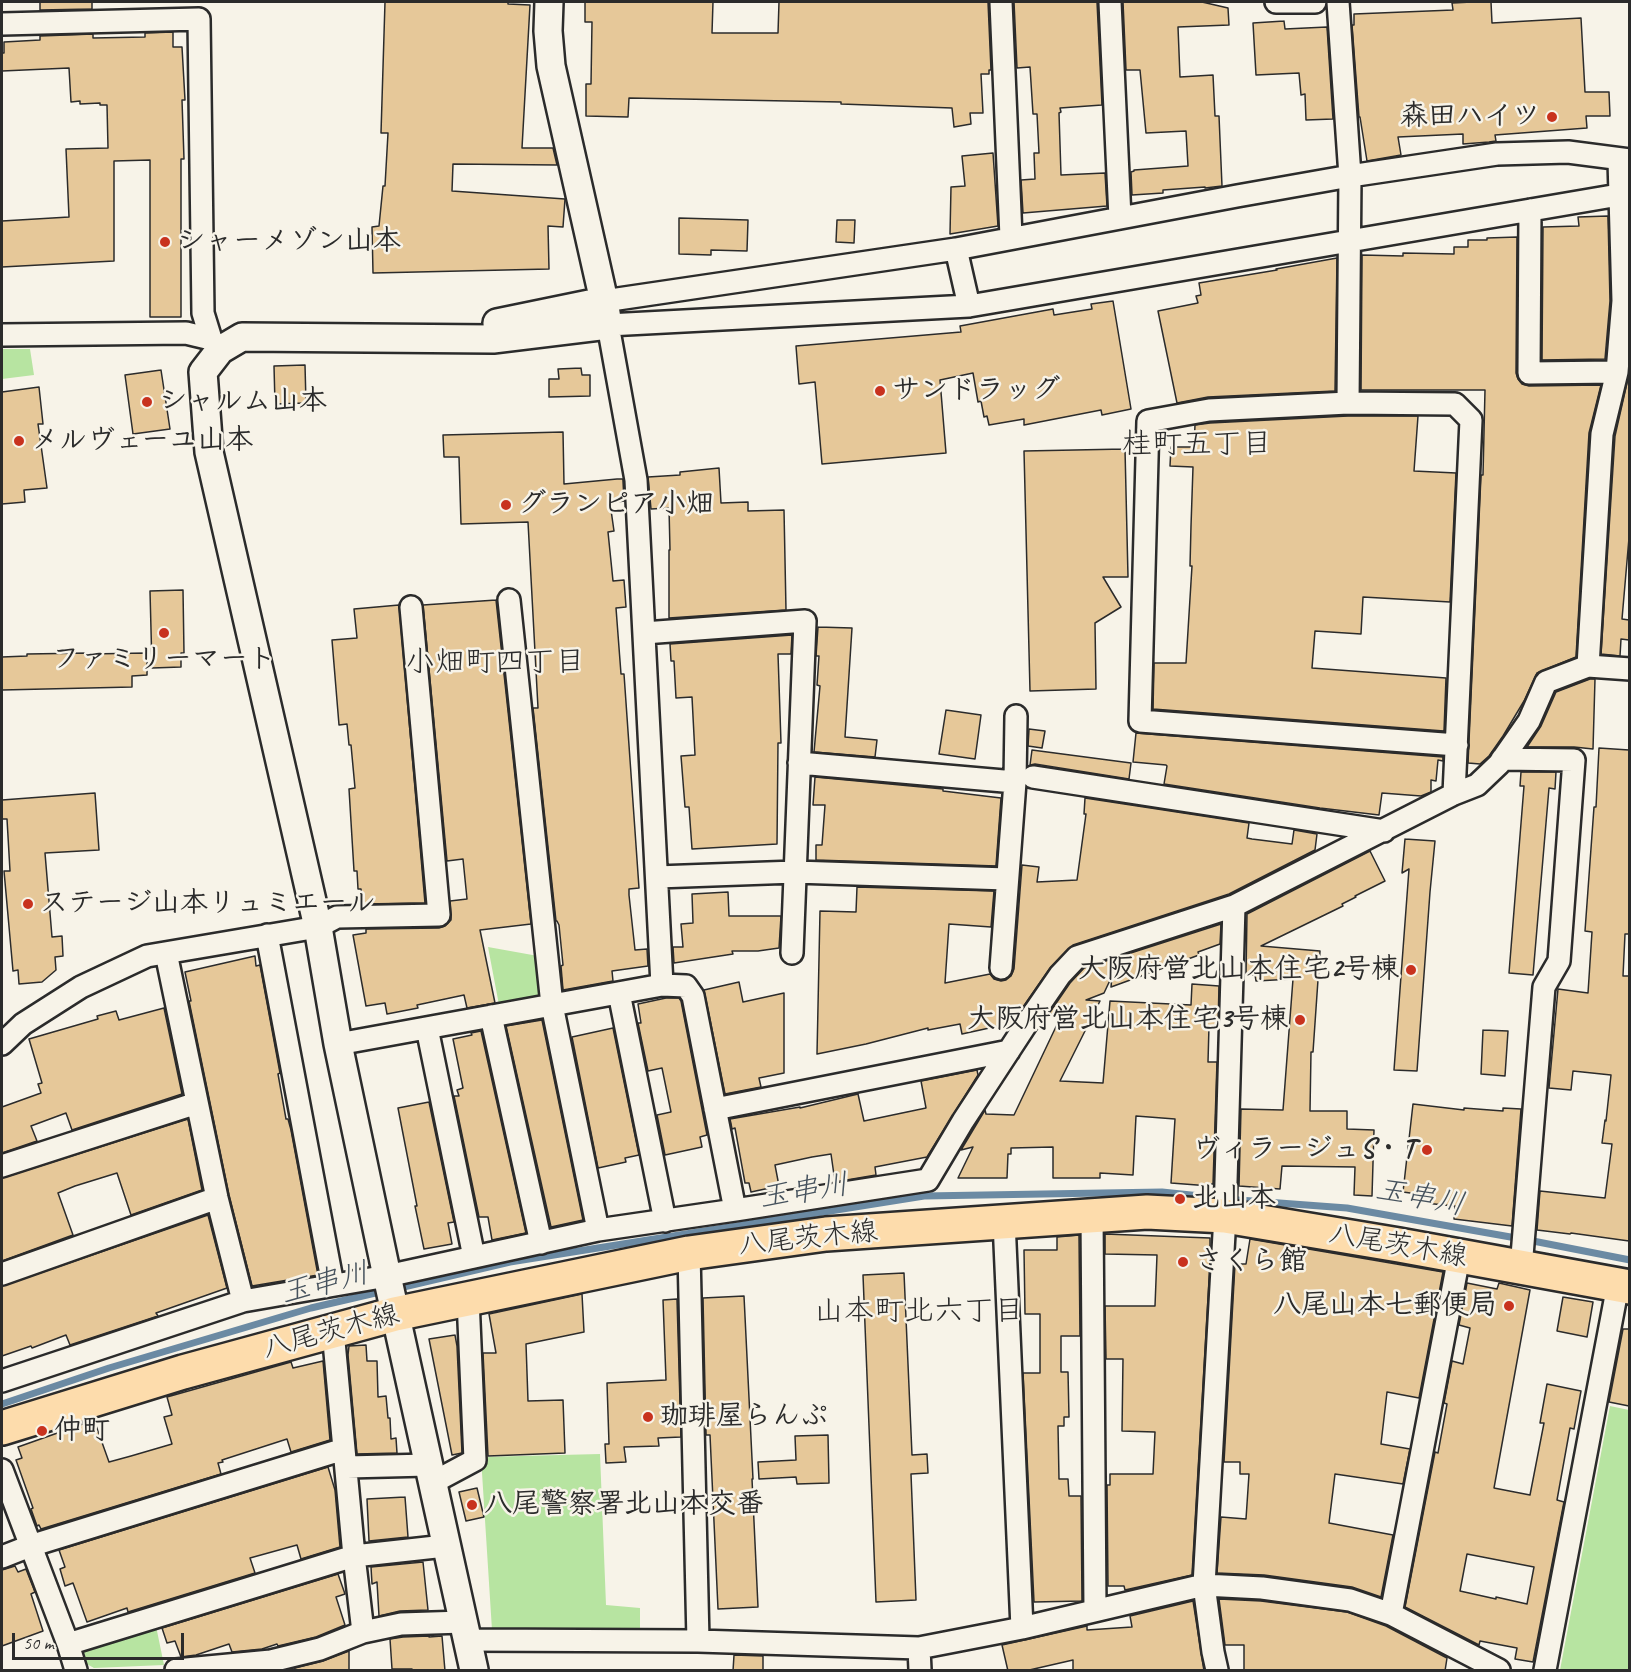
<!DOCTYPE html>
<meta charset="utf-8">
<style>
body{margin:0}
#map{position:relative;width:1631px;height:1672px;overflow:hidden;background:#f7f3e8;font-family:Caveat,sans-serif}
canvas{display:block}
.frame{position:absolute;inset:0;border:3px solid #2b2b2b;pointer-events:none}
.scale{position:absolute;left:12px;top:1633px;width:172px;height:27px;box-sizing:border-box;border:3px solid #2b2b2b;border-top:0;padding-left:8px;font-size:18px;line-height:21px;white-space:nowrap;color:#2b2b2b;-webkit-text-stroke:4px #f7f3e8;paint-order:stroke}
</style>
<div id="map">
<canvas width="1631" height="1672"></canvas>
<div class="frame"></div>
<div class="scale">50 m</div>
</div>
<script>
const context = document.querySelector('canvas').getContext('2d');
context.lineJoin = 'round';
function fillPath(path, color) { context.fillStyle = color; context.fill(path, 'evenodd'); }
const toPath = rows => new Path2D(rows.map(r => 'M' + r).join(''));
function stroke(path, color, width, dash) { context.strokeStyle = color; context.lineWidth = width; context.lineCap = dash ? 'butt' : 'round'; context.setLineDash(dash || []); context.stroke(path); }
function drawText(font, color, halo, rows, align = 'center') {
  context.font = font + ' Caveat,"Klee One",sans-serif'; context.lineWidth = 5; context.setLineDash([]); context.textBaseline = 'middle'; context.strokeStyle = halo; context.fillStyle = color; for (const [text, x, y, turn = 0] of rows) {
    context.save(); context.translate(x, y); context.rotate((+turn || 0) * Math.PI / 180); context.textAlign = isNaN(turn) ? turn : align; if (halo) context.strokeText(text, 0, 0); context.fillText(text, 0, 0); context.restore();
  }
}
fillPath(toPath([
 [2,349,30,349,34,375,2,379],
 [488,947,538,956,543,997,499,1005],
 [1610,1406,1629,1410,1629,1670,1560,1670],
 [600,1454,606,1605,640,1608,640,1629,492,1630,481,1457],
 [156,1626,164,1665,94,1668,85,1663,82,1657,85,1648]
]), '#b7e4a1');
stroke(toPath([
 [395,1289,510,1262,924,1196,1162,1192,1239,1200,1347,1208,1533,1241,1630,1260],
 [2,1404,109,1368,311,1308,384,1291]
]), '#6b8aa3', 7);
const building = toPath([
 [40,2,92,2,92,9,40,10,40,2],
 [385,2,508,2,508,4,530,5,522,148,553,148,557,165,453,164,452,191,565,199,563,227,548,226,549,269,373,273,372,227,379,226,383,186,385,186,388,133,381,133,385,2],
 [585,2,713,2,712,33,778,33,779,2,988,2,991,70,989,70,989,74,981,74,983,113,970,113,971,124,954,127,952,108,841,104,841,102,629,98,628,117,586,116,586,84,591,84,592,22,585,22,585,2],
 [1014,2,1097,2,1102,105,1060,108,1061,112,1059,113,1061,175,1105,173,1107,206,1023,213,1021,180,1035,179,1034,153,1039,153,1037,114,1033,114,1030,67,1017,68,1014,2],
 [1123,2,1202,2,1228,8,1229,25,1178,27,1180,77,1213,75,1215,116,1219,116,1222,186,1205,188,1205,187,1163,190,1163,193,1132,195,1131,172,1134,171,1134,170,1188,166,1186,131,1146,133,1140,70,1126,70,1123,2],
 [1472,2,1491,2,1492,23,1581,18,1585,92,1609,92,1610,116,1586,116,1587,128,1495,135,1496,141,1489,142,1463,144,1463,134,1398,137,1401,155,1367,161,1360,117,1359,117,1352,25,1354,25,1354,14,1453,10,1452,3,1472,2],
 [1284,21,1285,29,1327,27,1333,119,1306,120,1305,94,1301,95,1299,73,1256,75,1253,23,1284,21],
 [173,32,173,47,182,47,185,100,182,100,184,159,181,159,181,317,150,317,150,160,114,161,114,261,2,267,2,221,69,217,66,149,108,148,107,105,100,105,100,103,80,104,80,101,71,102,69,68,2,71,2,53,4,53,4,42,40,40,40,36,93,34,93,38,145,37,145,33,173,32],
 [993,153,998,226,950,234,951,187,965,186,962,156,993,153],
 [1608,216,1610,301,1605,359,1542,360,1543,227,1579,226,1578,217,1608,216],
 [679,218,748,220,747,251,711,250,711,255,679,254,679,218],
 [837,220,855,220,854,243,836,242,837,220],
 [1517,237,1516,373,1518,379,1522,384,1529,386,1601,385,1589,433,1576,657,1537,673,1524,701,1503,736,1489,756,1480,764,1468,763,1481,475,1483,475,1485,390,1361,390,1362,255,1403,256,1403,253,1454,254,1454,247,1468,247,1468,240,1487,240,1487,238,1517,237],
 [1337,258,1335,391,1208,397,1177,403,1158,311,1198,303,1196,296,1201,295,1199,283,1277,270,1276,269,1337,258],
 [1113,301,1131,409,1102,415,1101,410,1024,425,1024,419,989,425,987,416,984,417,981,401,978,402,973,373,940,380,946,453,822,464,815,382,799,384,796,346,961,332,960,326,1053,309,1054,315,1092,309,1091,304,1113,301],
 [305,365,306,403,275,404,274,366,305,365],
 [581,368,582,375,590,375,590,396,549,397,549,379,559,379,558,369,581,368],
 [161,370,170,429,133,434,125,375,161,370],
 [1629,374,1629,538,1622,619,1629,620,1629,640,1621,639,1620,656,1601,654,1615,436,1629,374],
 [39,387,43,424,38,424,47,488,24,490,25,502,2,504,2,392,39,387],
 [1348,416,1418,416,1414,471,1456,473,1450,602,1363,597,1361,634,1315,631,1312,668,1446,678,1444,731,1153,709,1154,663,1186,663,1192,566,1190,566,1191,526,1193,467,1170,466,1171,447,1194,447,1195,425,1210,423,1348,416],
 [563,432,564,484,617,479,623,479,623,481,624,501,610,503,614,531,608,532,613,581,624,580,626,607,616,608,621,674,624,674,639,888,629,889,629,895,635,950,647,949,648,966,612,971,613,981,563,990,561,966,563,965,559,925,557,921,556,921,533,708,538,708,528,522,461,524,459,457,444,457,443,435,563,432],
 [1125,449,1128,577,1103,577,1121,607,1095,623,1096,689,1030,691,1024,451,1125,449],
 [719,468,721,503,748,502,748,511,784,510,786,610,669,618,669,550,670,550,669,508,651,509,648,477,680,475,680,472,719,468],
 [183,590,184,653,181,653,181,667,152,668,150,591,183,590],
 [496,600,531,924,480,930,495,1003,467,1008,464,995,417,1005,418,1008,387,1014,385,1003,366,1006,353,935,366,933,366,929,439,928,445,926,451,920,450,901,467,899,463,859,447,861,423,605,496,600],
 [399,605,425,903,363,904,361,889,358,889,357,871,354,871,349,789,355,788,351,745,349,745,347,724,339,725,332,640,357,638,354,609,399,605],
 [818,627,852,628,845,737,877,740,875,757,814,752,820,686,817,685,819,656,816,656,818,627],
 [792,635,791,654,778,654,781,743,778,743,777,844,692,849,689,807,685,807,681,756,695,755,692,697,676,698,674,661,671,661,670,644,792,635],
 [89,653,89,654,147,653,147,675,132,676,132,687,2,690,2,657,27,656,27,654,89,653],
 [1590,679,1595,679,1593,749,1574,747,1527,747,1541,726,1556,692,1590,679],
 [946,710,981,715,975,759,939,754,946,710],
 [1029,729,1045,731,1042,748,1028,746,1029,729],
 [1136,733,1443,757,1443,761,1438,760,1436,781,1431,780,1431,792,1421,796,1382,793,1379,815,1320,808,1164,784,1167,766,1166,765,1133,762,1136,733],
 [1599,748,1629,750,1629,934,1625,934,1623,976,1629,976,1629,1241,1571,1233,1570,1234,1537,1230,1540,1191,1605,1198,1612,1144,1602,1143,1605,1120,1606,1121,1611,1075,1573,1071,1571,1090,1549,1088,1558,989,1588,993,1592,932,1585,931,1594,807,1596,807,1599,748],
 [1032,750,1131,763,1129,779,1035,764,1030,765,1032,750],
 [1521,772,1556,772,1555,789,1549,788,1533,975,1509,973,1524,786,1520,786,1521,772],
 [815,777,943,789,943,791,1001,798,996,866,816,860,816,845,822,845,825,805,813,805,815,777],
 [95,793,99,850,45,853,52,937,62,936,63,956,55,957,56,970,42,982,19,984,18,970,13,971,4,871,10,871,7,819,2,819,2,800,95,793],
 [1085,798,1249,823,1247,838,1252,839,1292,844,1294,830,1317,834,1315,850,1229,894,1073,945,1050,968,1012,1023,962,1034,960,1024,928,1030,928,1028,866,1044,817,1054,820,911,856,912,857,887,994,891,991,927,949,924,945,983,990,974,994,979,1001,981,1006,980,1011,976,1014,969,1022,865,1039,867,1037,882,1077,880,1086,814,1084,814,1085,798],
 [1405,839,1435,841,1430,892,1417,1071,1394,1070,1409,869,1402,873,1405,839],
 [1370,851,1385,881,1355,896,1356,897,1342,904,1343,906,1261,946,1320,951,1313,1052,1311,1052,1310,1111,1347,1111,1347,1129,1374,1130,1372,1196,1354,1195,1355,1167,1282,1166,1280,1189,1239,1186,1241,1109,1283,1110,1293,979,1256,981,1255,975,1246,975,1247,914,1370,851],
 [728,892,729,916,781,916,779,948,758,951,732,951,733,954,674,963,673,947,683,947,681,924,693,923,692,894,728,892],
 [1221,924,1220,944,1198,952,1199,955,1111,987,1112,976,1104,993,1086,1000,1100,1001,1060,1081,1103,1083,1110,1001,1191,1005,1192,984,1219,986,1218,1026,1209,1026,1208,1062,1217,1062,1213,1184,1210,1184,1210,1186,1171,1183,1175,1119,1136,1116,1133,1175,1100,1173,1100,1178,1053,1178,1053,1147,1011,1148,1011,1154,1008,1154,1007,1178,958,1178,973,1147,961,1150,985,1110,986,1114,1014,1115,1063,1012,1048,1015,1070,983,1084,968,1221,924],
 [255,956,256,966,260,965,280,1073,278,1074,286,1119,288,1119,291,1130,318,1275,252,1286,229,1195,189,1001,191,1001,185,972,255,956],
 [739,982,743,1002,784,993,784,1073,759,1078,761,1087,725,1094,704,990,739,982],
 [666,998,679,998,681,1001,707,1135,700,1137,702,1147,665,1155,657,1115,671,1112,662,1068,648,1071,638,1023,641,1023,638,1004,666,998],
 [164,1008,182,1094,72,1130,66,1113,31,1126,37,1141,2,1153,2,1107,41,1093,38,1084,42,1083,29,1039,98,1019,97,1016,116,1011,119,1020,164,1008],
 [542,1020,583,1220,551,1227,506,1026,542,1020],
 [613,1028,639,1155,625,1158,626,1162,598,1168,572,1037,613,1028],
 [1483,1030,1508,1031,1505,1076,1481,1074,1483,1030],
 [481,1031,526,1233,492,1240,488,1217,479,1217,454,1096,459,1096,457,1090,463,1088,453,1039,472,1035,471,1033,481,1031],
 [977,1070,978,1075,927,1157,875,1167,876,1175,835,1182,831,1154,812,1157,775,1165,779,1186,751,1192,749,1183,745,1183,735,1128,732,1129,730,1119,800,1107,800,1108,858,1094,864,1121,926,1108,921,1081,977,1070],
 [429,1102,454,1222,448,1223,452,1244,424,1249,415,1206,417,1206,398,1108,429,1102],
 [1413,1104,1464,1110,1464,1108,1503,1111,1503,1108,1521,1109,1512,1226,1454,1219,1455,1206,1424,1203,1425,1195,1403,1192,1413,1104],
 [188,1119,202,1190,131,1215,117,1173,75,1186,58,1193,73,1235,2,1261,2,1178,188,1119],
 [208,1215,227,1288,156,1313,158,1316,70,1345,66,1335,32,1348,31,1346,2,1356,2,1286,208,1215],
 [1105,1234,1210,1238,1210,1263,1192,1575,1125,1590,1124,1586,1108,1586,1107,1485,1110,1485,1110,1474,1153,1474,1155,1432,1122,1431,1123,1359,1106,1359,1105,1306,1155,1306,1157,1255,1105,1254,1105,1234],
 [1079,1235,1080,1336,1061,1336,1061,1372,1068,1372,1069,1417,1064,1417,1064,1426,1058,1426,1059,1479,1068,1479,1069,1496,1081,1496,1082,1601,1034,1602,1023,1373,1040,1373,1040,1314,1025,1314,1024,1250,1057,1250,1057,1237,1079,1235],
 [1250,1239,1443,1272,1419,1398,1387,1392,1381,1444,1410,1449,1403,1484,1335,1474,1329,1523,1393,1535,1381,1597,1352,1587,1264,1575,1217,1573,1221,1517,1246,1519,1249,1474,1240,1474,1240,1462,1224,1462,1235,1264,1246,1264,1250,1239],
 [904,1273,912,1455,927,1454,928,1473,911,1474,916,1600,876,1602,863,1275,904,1273],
 [1467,1283,1497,1289,1499,1283,1530,1290,1494,1488,1530,1495,1544,1423,1540,1423,1547,1384,1581,1391,1574,1429,1570,1428,1557,1500,1564,1502,1533,1662,1515,1659,1517,1648,1480,1641,1479,1645,1405,1607,1435,1452,1438,1453,1447,1404,1444,1403,1452,1361,1463,1364,1470,1328,1459,1325,1467,1283],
 [1467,1554,1534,1567,1527,1604,1496,1597,1496,1599,1460,1591,1467,1554],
 [582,1294,584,1332,526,1344,528,1401,563,1400,565,1453,488,1456,483,1353,496,1353,489,1314,582,1294],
 [744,1296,753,1479,752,1479,758,1607,718,1609,710,1435,706,1435,703,1298,744,1296],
 [1563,1297,1593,1302,1587,1337,1557,1331,1563,1297],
 [677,1299,681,1437,658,1438,659,1446,624,1447,626,1462,606,1463,605,1444,609,1444,607,1383,666,1380,663,1300,677,1299],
 [1623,1329,1629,1329,1629,1406,1609,1402,1623,1329],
 [455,1335,457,1346,462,1453,452,1455,429,1339,455,1335],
 [366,1345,367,1361,377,1361,378,1397,386,1396,388,1418,390,1418,391,1439,396,1438,397,1453,357,1454,348,1355,349,1346,366,1345],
 [323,1361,330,1440,291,1452,287,1439,222,1460,223,1462,218,1463,221,1474,41,1529,39,1525,37,1526,31,1509,33,1508,16,1460,22,1458,18,1447,94,1420,109,1462,131,1456,172,1444,164,1417,172,1415,167,1397,291,1362,293,1368,323,1361],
 [828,1435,829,1483,797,1484,796,1477,759,1479,758,1462,796,1460,795,1436,828,1435],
 [328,1467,335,1490,340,1547,301,1559,297,1545,250,1558,255,1573,128,1612,127,1608,87,1622,73,1583,65,1586,60,1569,65,1567,59,1550,328,1467],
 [477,1488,484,1517,466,1521,459,1492,477,1488],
 [405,1497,408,1537,369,1541,367,1499,405,1497],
 [423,1562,428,1610,400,1611,379,1616,377,1582,372,1584,371,1567,423,1562],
 [15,1566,18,1572,26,1569,35,1592,31,1594,43,1631,2,1646,2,1570,15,1566],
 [338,1574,345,1594,336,1597,345,1625,316,1637,278,1646,277,1644,262,1649,232,1652,229,1644,196,1655,181,1657,175,1641,167,1643,162,1628,338,1574],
 [1219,1599,1261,1601,1347,1612,1386,1626,1447,1658,1445,1671,1244,1671,1244,1645,1225,1645,1219,1599],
 [1193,1601,1204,1671,1073,1671,1073,1660,1025,1671,1008,1671,1002,1645,1087,1626,1087,1630,1132,1627,1130,1616,1193,1601],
 [429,1636,429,1637,442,1636,445,1671,412,1671,412,1669,392,1669,390,1639,403,1637,429,1636],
 [349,1651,349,1671,294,1671,295,1668,323,1661,349,1651],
 [734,1655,763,1656,763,1671,733,1671,734,1655]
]);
fillPath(building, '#e6c899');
stroke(building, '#2b2b2b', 1.5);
const minor = toPath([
 [1001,2,1011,237],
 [1110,2,1120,218],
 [1276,2,1315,2],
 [1338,2,1350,176,1348,403,1455,404,1471,420,1454,794],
 [2,24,199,19,203,313,211,339],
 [1530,210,1529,373,1617,372],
 [956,249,969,306],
 [604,301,956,249,1237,196,1350,176,1497,154,1568,152,1630,160],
 [2,335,186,333,211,339,218,347],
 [1348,403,1209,410,1148,421,1140,721,1457,745],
 [509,600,552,1005,598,1230],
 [644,633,805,621,792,953],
 [1588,666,1602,434,1617,372,1623,301,1619,160],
 [1502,759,1574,760,1559,961,1544,987,1521,1268],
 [799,763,1015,782],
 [1033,777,1384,831],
 [657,877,795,872,1007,879],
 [267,935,333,1285],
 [166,953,217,1198,243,1301],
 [1001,968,1015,782,1016,716],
 [662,985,686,986,693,996,735,1210,928,1180,963,1121,1029,1020,1060,975,1077,957,1234,906,1454,794,1477,785,1499,764,1529,721,1546,682,1588,666,1630,669],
 [619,993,665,1221],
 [491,1016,541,1243],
 [427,1028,474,1257],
 [2,1044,23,1024,81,987,147,956,318,927,337,917,439,915,411,607],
 [338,1044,662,985,636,480,608,325,969,306,1630,193],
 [715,1109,1009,1051],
 [2,1166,197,1103],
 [1092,1215,1095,1610],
 [1004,1221,1022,1628],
 [689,1253,698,1641],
 [2,1274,217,1198],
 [333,1331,354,1556,363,1632],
 [2,1381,243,1301,387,1276,598,1230,735,1210],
 [347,1467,428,1465],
 [2,1470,68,1644,76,1670],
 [432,1483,475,1460,468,1299],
 [2,1557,30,1546,344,1449],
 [1391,1614,1459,1257],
 [467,1640,698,1641,919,1648,1022,1628,1204,1585,1262,1588,1350,1600,1391,1614,1499,1670],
 [68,1644,354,1556,445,1546],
 [919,1648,920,1670],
 [176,1670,271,1661,320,1649,363,1632,401,1624,463,1622],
 [1217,1670,1213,1652,1204,1585,1225,1216,1234,906],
 [1545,1670,1618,1285]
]);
const tertiary = toPath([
 [497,323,604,301],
 [474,1670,387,1276,338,1044,318,927,209,452,203,372,220,350,242,337,493,339,608,325,604,301,551,66,548,31,549,2]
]);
const primary = toPath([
 [2,1428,183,1372,395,1314,689,1253,826,1234,1147,1212,1225,1216,1399,1245,1630,1287]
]);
stroke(minor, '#2b2b2b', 26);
stroke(tertiary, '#2b2b2b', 32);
stroke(primary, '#2b2b2b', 38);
stroke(minor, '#f7f3e8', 21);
stroke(tertiary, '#f7f3e8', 27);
stroke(primary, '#fddcac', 33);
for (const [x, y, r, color] of [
 [1552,117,6,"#c8321e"],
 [165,242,6,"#c8321e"],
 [880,391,6,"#c8321e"],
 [147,402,6,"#c8321e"],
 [19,441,6,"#c8321e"],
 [506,505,6,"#c8321e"],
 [164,633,6,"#c8321e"],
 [28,904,6,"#c8321e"],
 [1411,970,6,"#c8321e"],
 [1300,1020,6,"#c8321e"],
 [1427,1150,6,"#c8321e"],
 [1180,1199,6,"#c8321e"],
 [1183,1262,6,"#c8321e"],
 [1509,1306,6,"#c8321e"],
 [648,1417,6,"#c8321e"],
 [42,1431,6,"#c8321e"],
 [472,1505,6,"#c8321e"]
]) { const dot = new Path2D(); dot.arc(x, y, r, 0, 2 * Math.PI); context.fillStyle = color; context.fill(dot); stroke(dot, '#f7f3e8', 2); }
drawText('bold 28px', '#2b2b2b', '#f7f3e8', [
 ["森田ハイツ",1540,117,"right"],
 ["シャーメゾン山本",177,242],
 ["サンドラッグ",892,391],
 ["シャルム山本",159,402],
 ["メルヴェーユ山本",31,441],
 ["グランピア小畑",518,505],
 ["ファミリーマート",164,660,"center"],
 ["ステージ山本リュミエール",40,904],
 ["大阪府営北山本住宅2号棟",1399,970,"right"],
 ["大阪府営北山本住宅3号棟",1288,1020,"right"],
 ["ヴィラージュS・T",1415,1150,"right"],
 ["北山本",1192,1199],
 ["さくら館",1195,1262],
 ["八尾山本七郵便局",1497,1306,"right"],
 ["珈琲屋らんぷ",660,1417],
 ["仲町",54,1431],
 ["八尾警察署北山本交番",484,1505]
], 'left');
drawText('28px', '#2b2b2b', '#f7f3e8', [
 ["八尾茨木線",808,1239,-6],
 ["八尾茨木線",1398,1246,10],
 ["八尾茨木線",331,1332,-15]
]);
drawText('30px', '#2b2b2b', '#f7f3e8', [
 ["桂町五丁目",1197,445],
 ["小畑町四丁目",495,663],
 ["山本町北六丁目",919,1312]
]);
drawText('italic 30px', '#46525d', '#f7f3e8', [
 ["玉串川",804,1192,-9],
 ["玉串川",1420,1198,11],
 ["玉串川",325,1284,-14]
]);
</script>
